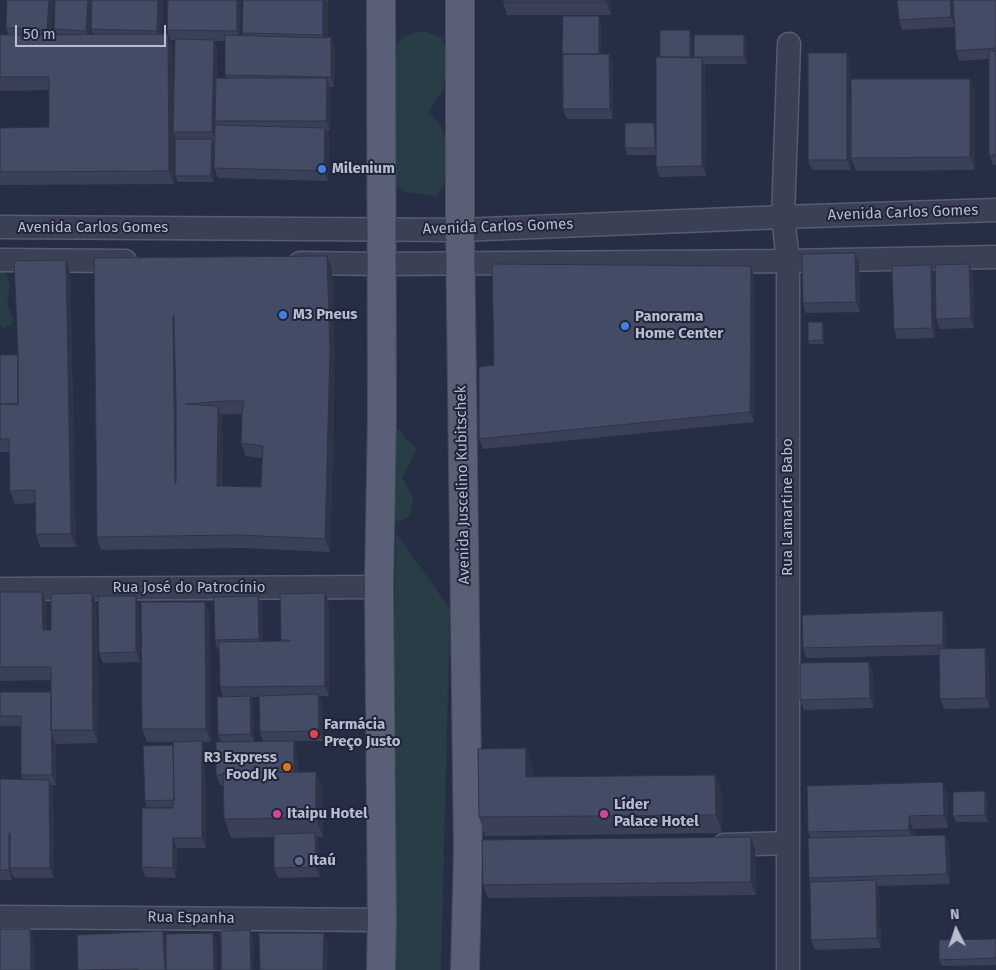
<!DOCTYPE html>
<meta charset="utf-8">
<style>
body{margin:0}
#map{position:relative;width:996px;height:970px;overflow:hidden;background:#262e45;font-family:"Fira Sans",sans-serif}
canvas{display:block}
.north{position:absolute;left:931px;top:905px;width:50px;height:50px;-webkit-text-stroke:4px #1f253a;paint-order:stroke;rotate:356deg;font-size:14px;font-weight:700;line-height:20px;text-align:center;color:#b9bdce}
.north::after{content:'';display:block;margin:auto;width:18px;height:22px;background:#b9bdce;clip-path:polygon(50% 0,100% 100%,50% 72%,0 100%)}
.scale{position:absolute;left:15px;top:25px;width:151px;height:22px;box-sizing:border-box;border:2px solid #b9bdce;border-top:0;padding-left:6px;font-size:15px;line-height:18px;white-space:nowrap;color:#b9bdce;-webkit-text-stroke:4px #1f253a;paint-order:stroke}
</style>
<div id="map">
<canvas width="996" height="970"></canvas>
<div class="north">N</div>
<div class="scale">50 m</div>
</div>
<script>
const context = document.querySelector('canvas').getContext('2d');
context.lineJoin = 'round';
function fillPath(path, color) { context.fillStyle = color; context.fill(path, 'evenodd'); }
const toPath = rows => new Path2D(rows.map(r => 'M' + r).join(''));
function stroke(path, color, width, dash) { context.strokeStyle = color; context.lineWidth = width; context.lineCap = dash ? 'butt' : 'round'; context.setLineDash(dash || []); context.stroke(path); }
function drawText(font, color, halo, rows, align = 'center') {
  context.font = font + ' "Fira Sans",sans-serif'; context.lineWidth = 4; context.setLineDash([]); context.textBaseline = 'middle'; context.strokeStyle = halo; context.fillStyle = color; for (const [text, x, y, turn = 0] of rows) {
    context.save(); context.translate(x, y); context.rotate((+turn || 0) * Math.PI / 180); context.textAlign = isNaN(turn) ? turn : align; if (halo) context.strokeText(text, 0, 0); context.fillText(text, 0, 0); context.restore();
  }
}
fillPath(toPath([
 [422,31,441,37,449,61,442,91,429,112,441,126,448,147,452,171,436,196,404,192,386,171,389,53,405,36],
 [0,261,10,284,7,303,13,318,12,325,3,328,0,324],
 [399,429,408,441,417,449,402,478,413,497,410,516,400,521,384,520,384,438],
 [396,533,450,609,441,970,389,970]
]), '#293d46');
const minor = toPath([
 [0,227,460,230,783,217,996,210],
 [0,260,125,261],
 [300,263,382,264,788,261,996,257],
 [0,589,379,587],
 [724,845,788,843],
 [0,917,382,920],
 [788,970,788,261,783,217,789,44]
]);
const major = toPath([
 [381,0,382,416,379,587,382,920,381,970],
 [460,0,460,230,468,852,465,970]
]);
stroke(minor, '#575b6f', 25);
stroke(major, '#454a5e', 30);
stroke(minor, '#3b4154', 22);
stroke(major, '#595f74', 28);
fillPath(toPath([
 [7,0,53,0,51,35,56,35,54,29,55,0,90,35,93,35,91,29,163,0,162,34,173,47,174,117,175,40,171,40,167,30,241,0,240,36,243,36,242,33,328,0,328,37,335,47,334,87,330,87,330,131,327,131,329,138,328,181,218,178,214,168,214,182,178,182,175,176,176,139,174,133,174,184,0,185,0,128,49,127,49,90,0,91,0,35,9,35,6,28],
 [214,41,225,41,225,75,226,78,217,78,217,50],
 [213,142,215,142,214,166,214,145],
 [503,0,611,0,611,15,507,15,503,2],
 [996,0,996,165,993,165,989,155,989,59,959,61,956,51,954,27,902,30,899,20],
 [601,23,601,54,609,54,613,64,613,119,567,119,563,109,562,54],
 [744,35,747,41,747,64,704,64,705,68,706,176,660,177,656,167,656,155,627,155,625,148,656,127,660,57,692,37,692,58,694,58],
 [847,53,850,63,851,170,812,170,808,160],
 [975,92,975,170,856,171,851,158],
 [855,253,859,263,860,312,806,313,803,303],
 [94,258,332,269,335,364,330,552,243,548,101,550,97,537],
 [231,414,242,414,241,443,246,456,262,458,261,487,222,486,223,419,221,415],
 [66,260,70,273,76,547,40,547,36,534,35,503,15,504,10,491,9,452,0,452,0,355,18,355],
 [931,265,934,275,935,338,897,339,894,329],
 [973,274,974,328,940,329,936,319],
 [754,276,754,422,483,449,479,439,494,365],
 [822,322,824,325,824,344,809,344,808,341],
 [0,592,42,592,47,605,47,630,51,630,92,593,97,606,98,743,56,744,56,785,51,785,53,790,54,878,14,878,12,873,12,880,0,880,0,779,23,780,21,775,21,726,0,726,0,692,51,692,51,680,0,681],
 [258,596,262,606,263,642,281,641,281,640,329,603,329,696,319,696,322,704,323,741,294,741,297,751,298,772,316,772,323,790,323,837,317,837,319,843,320,877,278,878,274,868,274,837,231,838,224,819,223,785,220,785,216,775,263,741,260,732,259,697,251,697,253,702,254,741,221,742,218,735,223,697,220,687,219,650,218,650,215,640],
 [139,606,140,662,103,663,99,653],
 [210,615,211,742,202,742,205,751,206,848,177,848,176,878,145,877,142,867,173,807,147,807,145,801,173,745,173,742,147,742,142,729],
 [946,621,947,649,988,658,990,708,944,709,940,699,939,655,806,658,803,648],
 [869,662,873,672,874,708,804,710,800,700],
 [532,766,533,777,715,775,722,793,722,833,485,836,479,817],
 [985,791,988,798,988,822,956,822,953,816],
 [948,795,948,828,913,829,914,836,945,835,949,845,950,884,878,886,879,890,881,948,815,950,811,940,810,882,809,878,811,838,808,832],
 [755,850,756,895,488,898,483,885],
 [213,933,217,943,217,970,78,970,166,940],
 [996,939,996,965,942,966,939,960]
]), '#3a4057');
fillPath(toPath([
 [49,0,53,0,51,40,47,30],
 [88,0,92,0,90,41,86,31],
 [158,0,163,0,162,44,157,31],
 [237,0,241,0,240,41,237,31],
 [323,0,328,0,328,48,323,35],
 [606,0,611,0,611,15,606,2],
 [950,0,953,0,955,27,951,17],
 [599,16,601,23,601,61,599,55],
 [690,30,692,37,692,64,690,57],
 [168,34,173,47,174,184,169,171],
 [744,35,747,41,747,64,744,57],
 [331,37,335,47,334,87,331,77],
 [214,40,217,50,216,121,215,121,216,123,216,142,212,132],
 [847,53,850,63,851,170,847,160],
 [609,54,613,64,613,119,610,109],
 [702,58,705,68,706,176,702,166],
 [327,78,330,88,330,131,326,121],
 [970,79,975,92,975,170,970,157],
 [654,123,657,129,657,155,655,148],
 [325,128,329,138,328,181,324,171],
 [212,139,214,145,214,182,211,176],
 [855,253,859,263,860,312,856,302],
 [327,256,332,269,335,364,330,552,325,539],
 [66,260,70,273,76,547,71,534],
 [969,264,973,274,974,328,971,318],
 [931,265,934,275,935,338,932,328],
 [751,266,754,276,754,422,750,412],
 [173,316,178,329,179,497,175,483],
 [822,322,824,325,824,344,823,340],
 [218,406,223,419,221,499,217,486],
 [42,592,47,605,47,643,43,630],
 [92,593,97,606,98,743,93,730],
 [325,593,329,603,329,696,325,686],
 [136,596,139,606,140,662,136,652],
 [258,596,262,606,263,649,259,639],
 [205,602,210,615,211,742,206,729],
 [943,611,946,621,947,655,943,645],
 [985,648,988,658,990,708,986,698],
 [869,662,873,672,874,708,870,698],
 [318,694,322,704,323,741,319,731],
 [250,696,253,702,254,741,251,734],
 [52,734,56,744,56,785,52,775],
 [202,741,205,751,206,848,202,838],
 [294,741,297,751,298,784,294,774],
 [526,748,532,766,533,795,526,777],
 [316,772,323,790,323,837,316,818],
 [715,775,722,793,722,833,716,815],
 [49,780,53,790,54,878,50,868],
 [943,782,948,795,948,828,944,815],
 [985,791,988,798,988,822,985,815],
 [909,816,913,829,914,843,909,830],
 [9,833,13,843,10,868,12,873,12,880,9,870],
 [315,833,319,843,320,877,316,867],
 [945,835,949,845,950,884,947,874],
 [751,837,755,850,756,895,751,882],
 [173,838,177,848,176,878,173,868],
 [876,880,879,890,881,948,877,938],
 [30,929,34,939,34,970,31,970],
 [250,930,253,937,253,970,251,970],
 [163,931,167,941,168,970,165,970],
 [213,933,217,943,217,970,214,970],
 [324,933,328,943,327,970,323,970]
]), '#2f3447');
const building = toPath([
 [7,0,49,0,47,30,6,28,7,0],
 [55,0,88,0,86,31,54,29,55,0],
 [92,0,158,0,157,31,91,29,92,0],
 [168,0,237,0,237,31,167,30,168,0],
 [243,0,323,0,323,35,242,33,243,0],
 [503,0,606,0,606,2,503,2,503,0],
 [897,0,950,0,951,17,899,20,897,0],
 [953,0,996,0,996,48,956,51,953,0],
 [563,16,599,16,599,54,562,54,563,16],
 [660,30,690,30,690,57,660,57,660,30],
 [168,34,169,171,0,172,0,128,49,127,49,77,0,77,0,35,168,34],
 [225,35,324,38,331,37,331,77,225,75,225,35],
 [694,35,744,35,744,57,694,57,694,35],
 [175,39,214,40,212,132,173,132,175,39],
 [989,51,996,51,996,155,989,155,989,51],
 [808,53,847,53,847,160,808,160,808,53],
 [563,54,609,54,610,109,563,109,563,54],
 [656,57,702,58,702,166,656,167,656,57],
 [216,78,327,78,326,121,215,121,216,78],
 [851,79,970,79,970,157,851,158,851,79],
 [625,123,654,123,655,148,625,148,625,123],
 [215,125,325,128,324,171,214,168,215,125],
 [175,139,212,139,211,176,175,176,175,139],
 [855,253,856,302,803,303,802,254,855,253],
 [327,256,330,351,325,539,239,535,97,537,94,258,327,256],
 [173,316,174,316,176,403,176,483,175,483,173,316],
 [226,401,244,401,242,415,241,443,263,446,261,487,217,486,218,406,185,404,226,401],
 [66,260,71,534,36,534,35,490,10,491,9,439,0,439,0,404,18,404,18,352,14,261,66,260],
 [492,264,751,266,750,412,479,439,479,367,494,365,492,264],
 [969,264,971,318,936,319,935,265,969,264],
 [931,265,932,328,894,329,892,266,931,265],
 [808,322,822,322,823,340,808,341,808,322],
 [0,355,18,355,18,404,0,404,0,355],
 [0,592,42,592,43,630,51,630,51,594,92,593,93,730,51,730,51,667,0,667,0,592],
 [325,593,325,686,220,687,219,642,290,641,290,640,281,640,280,594,325,593],
 [98,596,136,596,136,652,99,653,98,596],
 [258,596,259,639,215,640,214,597,258,596],
 [141,602,205,602,206,729,142,729,141,602],
 [943,611,943,645,803,648,802,615,943,611],
 [985,648,986,698,940,699,939,649,985,648],
 [869,662,870,698,800,700,800,663,869,662],
 [0,692,51,692,52,775,21,775,21,716,0,716,0,692],
 [318,694,319,731,260,732,259,696,318,694],
 [250,696,251,734,218,735,217,697,250,696],
 [202,741,202,838,173,838,173,868,142,867,142,808,173,808,174,797,173,742,202,741],
 [294,741,294,772,223,773,223,775,216,775,216,742,294,741],
 [173,745,174,800,145,801,143,746,173,745],
 [526,748,526,777,715,775,716,815,479,817,478,749,526,748],
 [316,772,316,818,224,819,223,773,316,772],
 [0,779,49,780,50,868,10,868,10,833,9,833,9,870,0,870,0,779],
 [943,782,944,815,909,816,909,830,808,832,807,786,943,782],
 [985,791,985,815,953,816,953,792,985,791],
 [315,833,316,867,274,868,274,834,315,833],
 [945,835,947,874,809,878,808,838,945,835],
 [751,837,751,882,483,885,482,840,751,837],
 [876,880,877,938,811,940,810,882,876,880],
 [0,929,30,929,31,970,0,970,0,929],
 [250,930,251,970,221,970,221,931,250,930],
 [163,931,165,970,133,970,138,970,138,969,78,970,77,935,163,931],
 [213,933,214,970,166,970,166,934,213,933],
 [259,933,324,933,323,970,260,970,259,933],
 [996,939,996,958,939,960,939,940,996,939]
]);
fillPath(building, '#434b65');
stroke(building, '#2f3447', 1);
for (const [x, y, r, color] of [
 [322,169,5,"#3f7fe0"],
 [283,315,5,"#3f7fe0"],
 [625,326,5,"#3f7fe0"],
 [314,734,5,"#e0444e"],
 [287,767,5,"#e8710a"],
 [277,814,5,"#d1479c"],
 [604,814,5,"#d1479c"],
 [299,861,5,"#5c6f8a"]
]) { const dot = new Path2D(); dot.arc(x, y, r, 0, 2 * Math.PI); context.fillStyle = color; context.fill(dot); stroke(dot, '#1f253a', 2); }
drawText('bold 15px', '#b9bdce', '#1f253a', [
 ["Milenium",332,169],
 ["M3 Pneus",293,315],
 ["Panorama",635,317],
 ["Home Center",635,334],
 ["Farmácia",324,725],
 ["Preço Justo",324,742],
 ["R3 Express",277,758,"right"],
 ["Food JK",277,775,"right"],
 ["Líder",614,805],
 ["Palace Hotel",614,822],
 ["Itaipu Hotel",287,814],
 ["Itaú",309,861]
], 'left');
drawText('15px', '#b9bdce', '#1f253a', [
 ["Avenida Carlos Gomes",903,213,-2],
 ["Avenida Carlos Gomes",498,227,-2],
 ["Avenida Carlos Gomes",93,228],
 ["Avenida Juscelino Kubitschek",463,485,-91],
 ["Rua Lamartine Babo",788,507,-90],
 ["Rua José do Patrocínio",189,588],
 ["Rua Espanha",191,918,1]
]);
</script>
